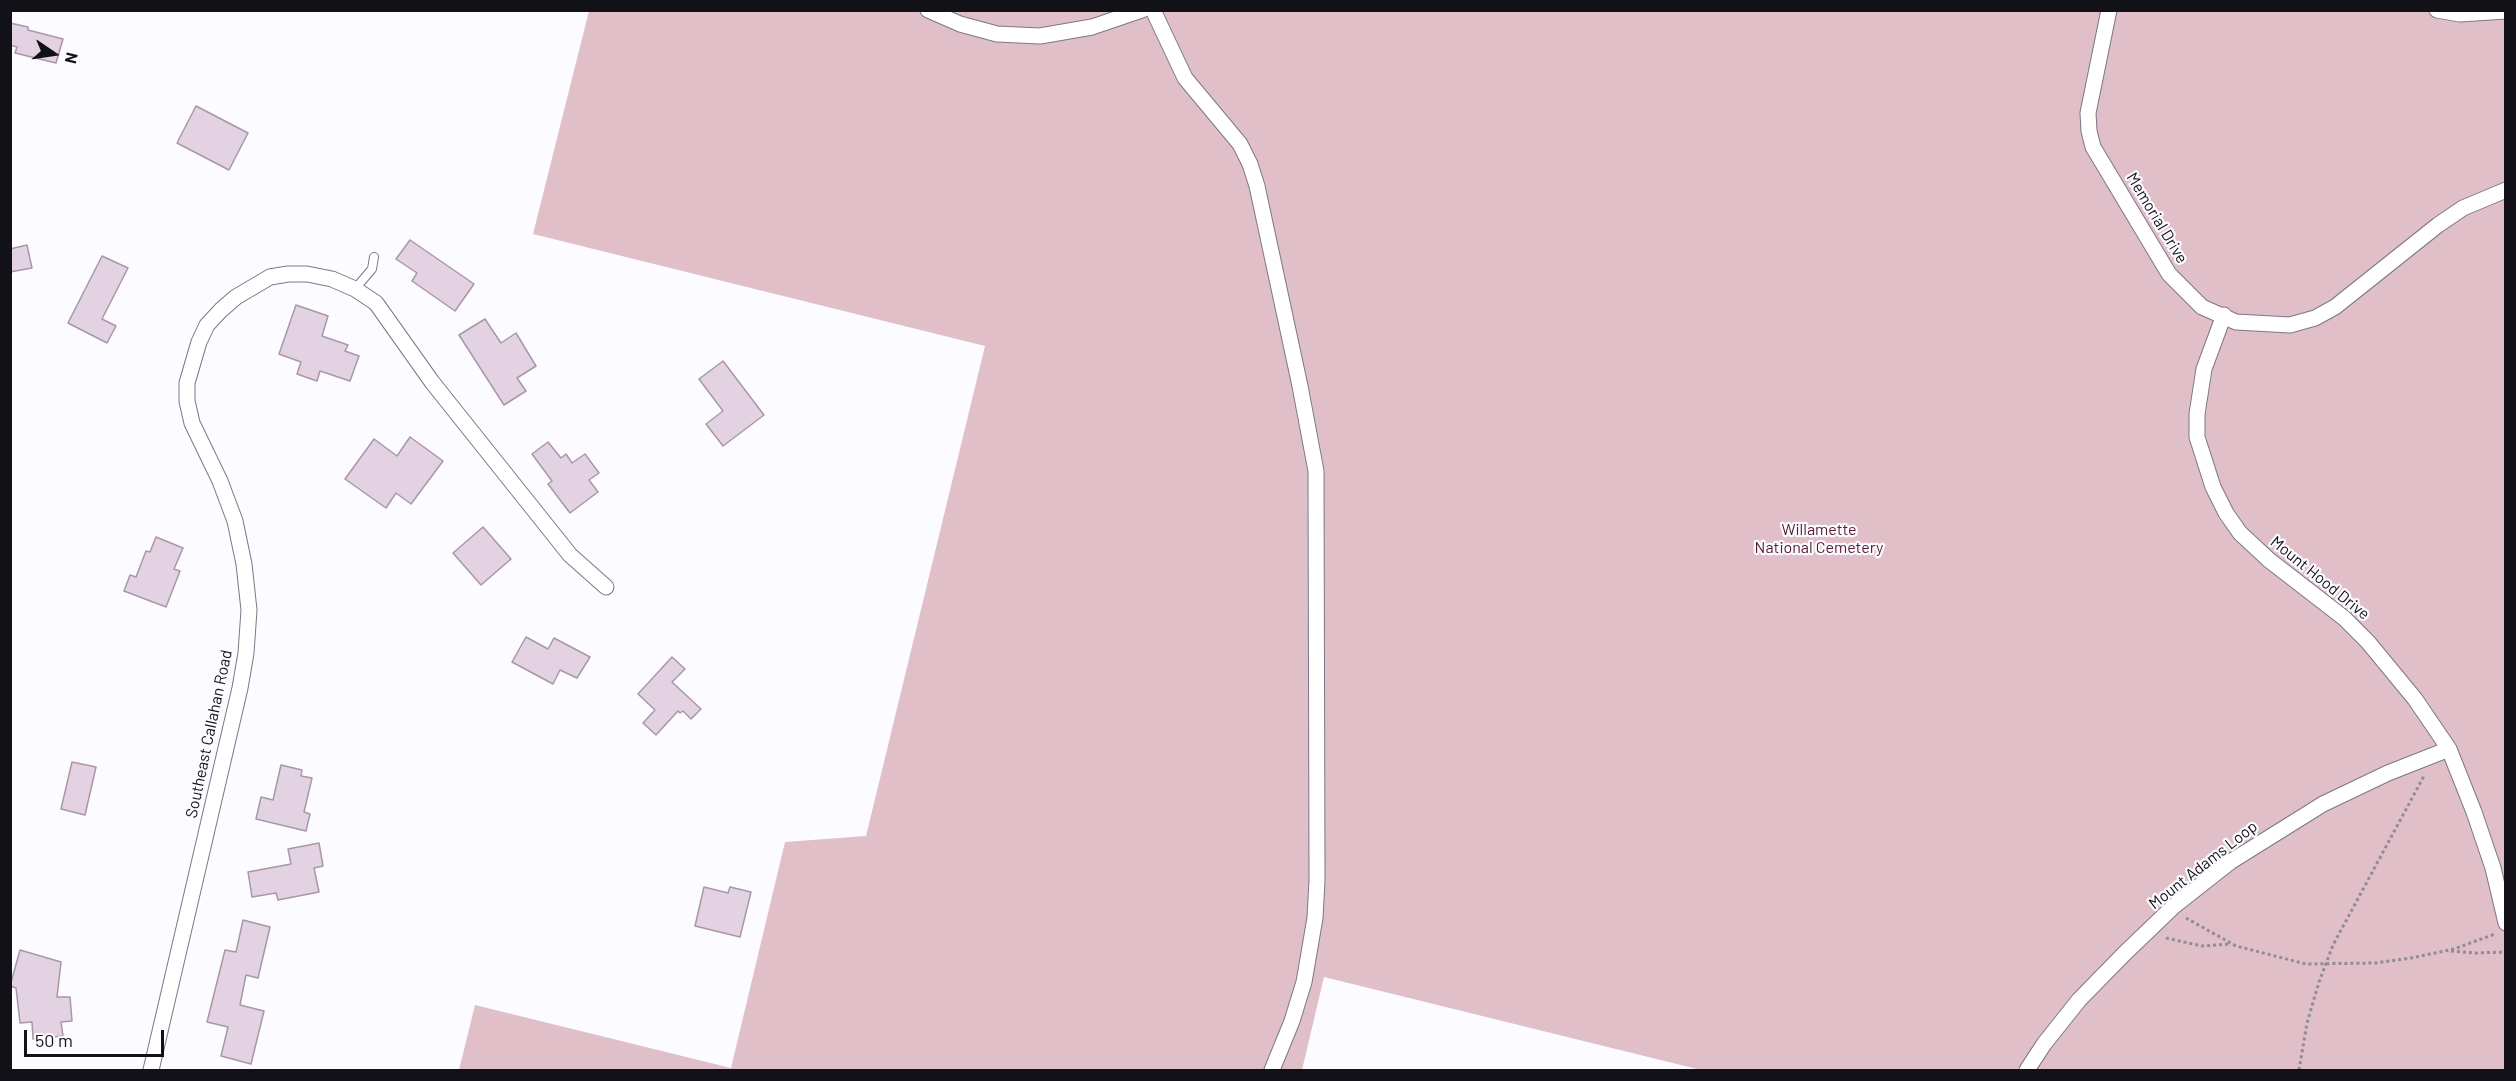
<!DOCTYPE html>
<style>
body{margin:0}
#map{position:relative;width:2516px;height:1081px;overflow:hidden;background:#fcfbff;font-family:Barlow,sans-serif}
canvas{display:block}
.frame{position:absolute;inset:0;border:12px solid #131118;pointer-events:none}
.north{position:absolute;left:24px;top:24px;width:60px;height:60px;-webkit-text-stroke:4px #fcfbff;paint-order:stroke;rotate:103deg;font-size:16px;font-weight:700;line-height:24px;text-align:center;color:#131118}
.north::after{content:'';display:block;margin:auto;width:21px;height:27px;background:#131118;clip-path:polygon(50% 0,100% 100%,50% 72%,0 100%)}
.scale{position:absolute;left:24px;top:1030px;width:140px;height:27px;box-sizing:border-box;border:3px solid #131118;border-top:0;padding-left:8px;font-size:18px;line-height:21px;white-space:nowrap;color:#131118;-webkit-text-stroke:4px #fcfbff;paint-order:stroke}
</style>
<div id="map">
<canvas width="2516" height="1081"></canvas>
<div class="frame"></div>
<div class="north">N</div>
<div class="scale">50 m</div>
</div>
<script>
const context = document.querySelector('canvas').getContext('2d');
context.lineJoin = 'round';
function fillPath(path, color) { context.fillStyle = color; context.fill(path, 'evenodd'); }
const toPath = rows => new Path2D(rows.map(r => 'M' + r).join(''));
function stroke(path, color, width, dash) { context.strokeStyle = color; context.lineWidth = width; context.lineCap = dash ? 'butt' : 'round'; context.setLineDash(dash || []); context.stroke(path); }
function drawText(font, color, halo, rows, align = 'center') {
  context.font = font + ' Barlow,sans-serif'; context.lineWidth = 4.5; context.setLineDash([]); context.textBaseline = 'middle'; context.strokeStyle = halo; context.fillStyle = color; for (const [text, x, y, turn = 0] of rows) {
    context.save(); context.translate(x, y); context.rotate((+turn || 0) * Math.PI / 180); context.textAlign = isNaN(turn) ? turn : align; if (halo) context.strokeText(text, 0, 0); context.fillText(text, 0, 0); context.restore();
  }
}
fillPath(toPath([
 [589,11,2505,11,2505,1070,1701,1070,1324,977,1302,1070,459,1070,475,1005,731,1068,785,842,866,836,985,346,533,234]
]), '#e0bfc8');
const building = toPath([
 [10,23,28,27,28,30,63,39,56,63,15,53,17,47,10,45,10,23],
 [196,106,248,133,229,170,177,143,196,106],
 [410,240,474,284,455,311,412,281,417,273,396,259,410,240],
 [27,245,32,268,10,272,10,249,27,245],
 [102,256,128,268,102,319,116,326,107,343,68,323,102,256],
 [296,305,328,316,322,336,348,345,345,351,359,356,350,381,320,371,317,381,297,374,301,362,279,354,296,305],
 [485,319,501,343,516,333,536,366,517,378,526,391,504,405,459,335,485,319],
 [723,361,764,415,723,446,706,424,723,411,699,379,723,361],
 [410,437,443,461,411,504,396,493,386,508,345,479,374,439,397,456,410,437],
 [548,442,561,458,566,454,572,463,585,454,599,473,589,480,598,492,570,513,548,484,552,481,532,454,548,442],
 [483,527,511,559,481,585,453,553,483,527],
 [156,537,183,548,174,569,180,571,166,607,124,591,130,575,136,577,146,551,150,552,156,537],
 [526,637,548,649,554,638,590,657,577,678,560,670,553,684,512,662,526,637],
 [672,657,685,669,672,682,701,709,691,719,683,711,680,713,678,711,656,735,643,723,655,710,638,694,672,657],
 [72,762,96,767,85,815,61,809,72,762],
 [281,765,302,770,301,776,312,778,304,812,310,814,306,831,256,819,261,797,273,800,281,765],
 [319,843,323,866,314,868,319,892,278,900,276,893,252,897,248,872,291,864,288,849,319,843],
 [704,887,728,893,730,887,751,892,740,937,695,926,704,887],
 [243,920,270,927,258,978,246,975,240,1005,264,1011,251,1064,221,1056,228,1027,207,1022,225,950,236,952,243,920],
 [20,950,61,962,57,997,70,997,72,1021,61,1022,63,1036,33,1039,32,1022,20,1023,16,988,10,986,20,950]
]);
fillPath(building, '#e2d2e2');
stroke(building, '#a898a7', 1.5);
const service = toPath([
 [355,289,372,269,374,257]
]);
const minor = toPath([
 [928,10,960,24,997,34,1040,36,1092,27,1142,10],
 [1153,10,1185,78,1240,144,1250,164,1257,186,1300,386,1316,471,1317,880,1315,918,1304,982,1292,1021,1272,1070],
 [2109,10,2088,113,2089,131,2093,147,2169,274,2202,307,2236,322,2290,325,2315,318,2335,307,2438,225,2463,208,2506,190],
 [2437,10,2460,14,2506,11],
 [2224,315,2204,369,2197,414,2197,437,2213,487,2226,513,2240,533,2269,560,2344,618,2368,642,2415,699,2449,749,2474,812,2493,868,2506,923],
 [151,1070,240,688,246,653,249,610,244,564,235,521,220,481,192,423,187,401,187,383,199,342,207,325,221,310,236,297,270,277,288,274,307,274,332,279,355,289,376,303,432,382,570,555,606,587],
 [2027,1070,2044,1044,2079,1000,2124,954,2174,906,2230,862,2323,804,2388,773,2449,749]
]);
stroke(service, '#7b7789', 10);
stroke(minor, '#7b7789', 17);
stroke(toPath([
 [2186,918,2236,946,2306,964,2375,963,2411,958,2454,949,2495,934],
 [2166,938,2202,946,2230,944],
 [2451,951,2475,953,2506,952],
 [2299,1070,2307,1023,2319,982,2333,945,2424,776]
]), '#8f8d93', 3, [3, 3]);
stroke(service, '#fff', 8);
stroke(minor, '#fff', 15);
drawText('16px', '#131118', '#fcfbff', [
 ["Memorial Drive",2157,218,59],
 ["Mount Hood Drive",2320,578,39],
 ["Southeast Callahan Road",209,734,-78],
 ["Mount Adams Loop",2203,865,-38]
]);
drawText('16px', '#541c31', '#fcfbff', [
 ["Willamette",1819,530],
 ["National Cemetery",1819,548]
]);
</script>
